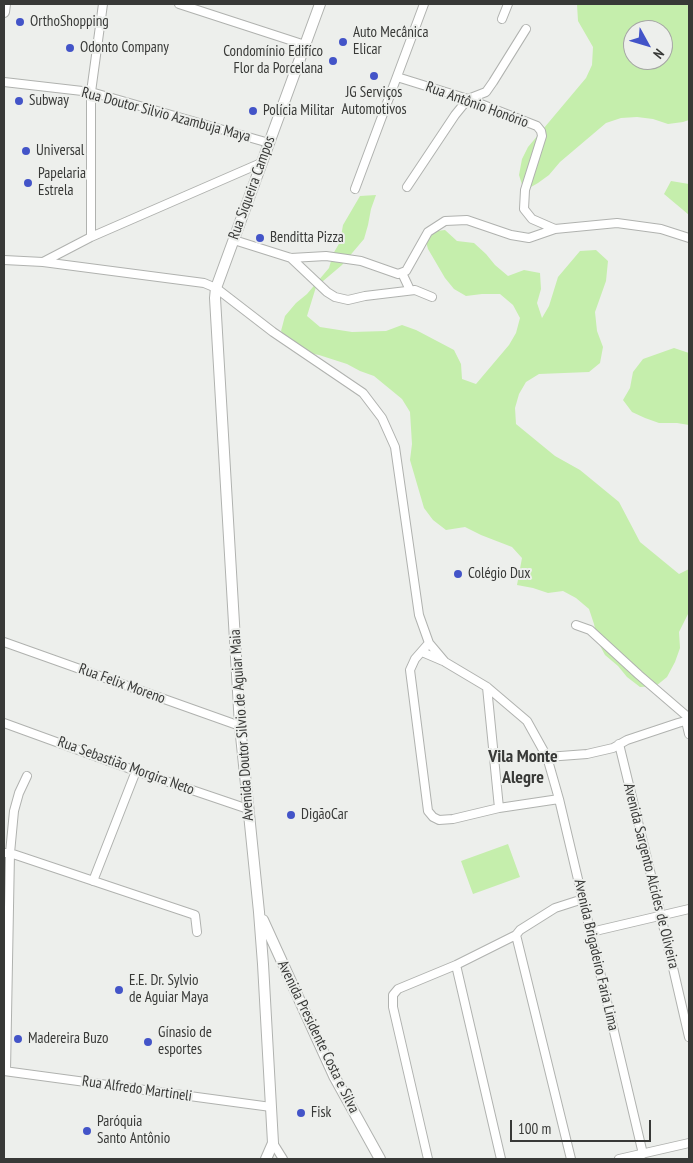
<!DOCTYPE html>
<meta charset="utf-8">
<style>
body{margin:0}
#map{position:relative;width:693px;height:1163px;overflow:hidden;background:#edefec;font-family:"PT Sans Narrow",sans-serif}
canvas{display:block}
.frame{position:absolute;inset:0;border:5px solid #383937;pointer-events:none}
.north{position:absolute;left:623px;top:20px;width:50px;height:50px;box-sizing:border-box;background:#edefec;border:1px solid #a5a6a4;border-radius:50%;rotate:129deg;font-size:14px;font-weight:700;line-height:20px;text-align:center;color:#383937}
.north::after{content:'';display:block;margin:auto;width:18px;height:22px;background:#4354c8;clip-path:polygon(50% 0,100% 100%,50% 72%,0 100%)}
.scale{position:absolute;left:510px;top:1120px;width:141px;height:22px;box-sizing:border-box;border:2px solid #383937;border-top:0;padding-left:6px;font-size:15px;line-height:18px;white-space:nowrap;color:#383937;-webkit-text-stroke:4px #edefec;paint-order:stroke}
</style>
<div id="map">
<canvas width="693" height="1163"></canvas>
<div class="frame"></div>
<div class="north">N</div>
<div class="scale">100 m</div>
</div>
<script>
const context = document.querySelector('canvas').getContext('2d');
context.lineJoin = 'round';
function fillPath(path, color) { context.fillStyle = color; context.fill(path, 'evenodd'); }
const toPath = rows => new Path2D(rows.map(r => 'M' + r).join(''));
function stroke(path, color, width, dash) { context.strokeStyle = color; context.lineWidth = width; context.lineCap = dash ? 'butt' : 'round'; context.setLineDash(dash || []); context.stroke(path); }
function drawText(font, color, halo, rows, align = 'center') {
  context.font = font + ' "PT Sans Narrow",sans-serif'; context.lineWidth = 4; context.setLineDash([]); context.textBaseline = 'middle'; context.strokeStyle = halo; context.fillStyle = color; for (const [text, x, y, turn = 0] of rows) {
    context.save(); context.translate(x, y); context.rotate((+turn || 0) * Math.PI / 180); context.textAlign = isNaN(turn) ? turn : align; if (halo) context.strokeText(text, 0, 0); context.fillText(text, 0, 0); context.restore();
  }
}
fillPath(toPath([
 [577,4,689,4,689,120,683,122,668,124,653,119,637,117,621,118,606,123,560,162,549,175,538,183,524,191,519,175,522,159,528,147,586,78,592,65,593,47,578,21],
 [633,30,663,30,663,60,633,60],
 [671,181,689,184,689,215,664,194],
 [376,195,371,209,368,225,364,239,342,265,316,287,307,316,320,327,352,332,386,331,402,325,416,330,454,350,461,364,462,379,476,384,509,345,516,333,520,318,513,305,500,294,482,294,466,296,454,289,445,278,428,249,425,238,428,232,445,230,457,241,474,243,486,254,495,265,508,276,524,270,540,273,541,289,537,303,542,318,549,306,558,277,580,251,596,250,608,261,606,281,595,312,597,331,603,347,600,363,589,372,539,374,526,382,519,394,515,408,516,424,555,456,580,470,619,502,640,542,679,574,689,569,689,612,679,632,680,648,675,662,667,677,656,686,640,687,627,677,618,666,605,655,598,642,594,624,589,609,576,598,563,591,548,593,533,588,517,585,522,558,512,547,481,535,465,527,446,530,433,520,424,508,410,460,412,444,410,412,402,399,374,376,360,371,347,364,319,355,303,352,290,342,281,331,285,316,296,303,307,294,329,268,333,254,340,242,343,225,360,196],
 [674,348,689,353,689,425,677,423,659,423,645,418,632,412,623,400,630,388,633,372,643,359],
 [508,844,520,877,473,894,461,861]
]), '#c5eeac');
const street = toPath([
 [179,4,305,45],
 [502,19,508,4],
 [397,77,468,99,537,126,541,131,542,136,525,190,524,209,532,219,555,229,617,223,661,229,689,238],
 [4,82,91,92,269,143],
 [407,187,455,115,468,99,486,92,493,82,526,29],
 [355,189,424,4],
 [91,237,91,92,103,4],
 [234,240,291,258,326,256,361,261,398,274,406,271,428,232,445,221,467,220,511,235,529,238,555,229],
 [291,258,327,292,335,297,348,300,365,296,415,290,432,297],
 [4,260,43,262,91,237,261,163],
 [43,262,204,283,216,288,273,332,363,393,382,418,395,447,419,615,429,643,445,662,487,687,527,721,547,757,559,799,643,1154],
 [402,273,410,290],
 [576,625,590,630,639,675,689,718],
 [4,642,240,726],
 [429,643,415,659,410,670,428,811,433,817,439,820,453,819,499,808,559,799],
 [422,652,443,661],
 [487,687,499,808],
 [686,721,689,734],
 [4,723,136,771,248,809],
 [619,744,661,916,689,1037],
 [547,757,587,754,613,748,627,740,678,723,689,720],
 [4,853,10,853,195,915,197,932],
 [93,881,136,771],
 [591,932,689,909],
 [516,935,571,1159],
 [456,965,501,1159],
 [4,1071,271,1107],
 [6,1071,10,853,14,811,19,793,27,776],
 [273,1143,283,1159],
 [428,1159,393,1007,393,995,398,989,456,965,516,935,520,930,555,908,583,899],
 [619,1159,689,1143]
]);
const secondary = toPath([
 [4,12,5,4],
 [263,920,334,1076,380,1159],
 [266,1159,273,1143,263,964,259,912,240,726,215,298,216,288,320,4]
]);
stroke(street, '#b0b2af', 10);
stroke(secondary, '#b0b2af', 12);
stroke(street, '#fff', 8);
stroke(secondary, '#fff', 10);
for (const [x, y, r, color] of [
 [20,22,5,"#4354c8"],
 [343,42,5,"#4354c8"],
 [70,48,5,"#4354c8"],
 [333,61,5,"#4354c8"],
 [374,76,5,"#4354c8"],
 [19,101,5,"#4354c8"],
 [253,111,5,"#4354c8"],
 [26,151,5,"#4354c8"],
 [28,183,5,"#4354c8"],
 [260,238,5,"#4354c8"],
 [458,574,5,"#4354c8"],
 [291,815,5,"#4354c8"],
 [119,990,5,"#4354c8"],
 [18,1039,5,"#4354c8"],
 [148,1042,5,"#4354c8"],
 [301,1113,5,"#4354c8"],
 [87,1131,5,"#4354c8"]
]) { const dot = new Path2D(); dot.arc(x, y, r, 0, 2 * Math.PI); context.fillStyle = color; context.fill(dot); stroke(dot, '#edefec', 2); }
drawText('15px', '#383937', '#edefec', [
 ["OrthoShopping",30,22],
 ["Auto Mecânica",353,33],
 ["Elicar",353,50],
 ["Odonto Company",80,48],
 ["Condomínio Edifíco",323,52,"right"],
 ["Flor da Porcelana",323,69,"right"],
 ["JG Serviços",374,93,"center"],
 ["Automotivos",374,110,"center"],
 ["Subway",29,101],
 ["Polícia Militar",263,111],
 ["Universal",36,151],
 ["Papelaria",38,174],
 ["Estrela",38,191],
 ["Benditta Pizza",270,238],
 ["Colégio Dux",468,574],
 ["DigãoCar",301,815],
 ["E.E. Dr. Sylvio",129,981],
 ["de Aguiar Maya",129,998],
 ["Gínasio de",158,1033],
 ["esportes",158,1050],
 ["Madereira Buzo",28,1039],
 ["Fisk",311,1113],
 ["Paróquia",97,1122],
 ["Santo Antônio",97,1139]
], 'left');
drawText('15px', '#383937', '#edefec', [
 ["Rua Antônio Honório",477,105,20],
 ["Rua Doutor Silvio Azambuja Maya",166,115,15],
 ["Rua Siqueira Campos",252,188,-70],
 ["Rua Felix Moreno",122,684,20],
 ["Avenida Doutor Silvio de Aguiar Maia",242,725,-94],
 ["Rua Sebastião Morgira Neto",126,766,20],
 ["Avenida Sargento Alcides de Oliveira",651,876,76],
 ["Avenida Brigadeiro Faria Lima",596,955,77],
 ["Avenida Presidente Costa e Silva",318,1037,64],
 ["Rua Alfredo Martineli",137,1089,8]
]);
drawText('bold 18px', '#383937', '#edefec', [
 ["Vila Monte",523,757],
 ["Alegre",523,778]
]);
</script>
